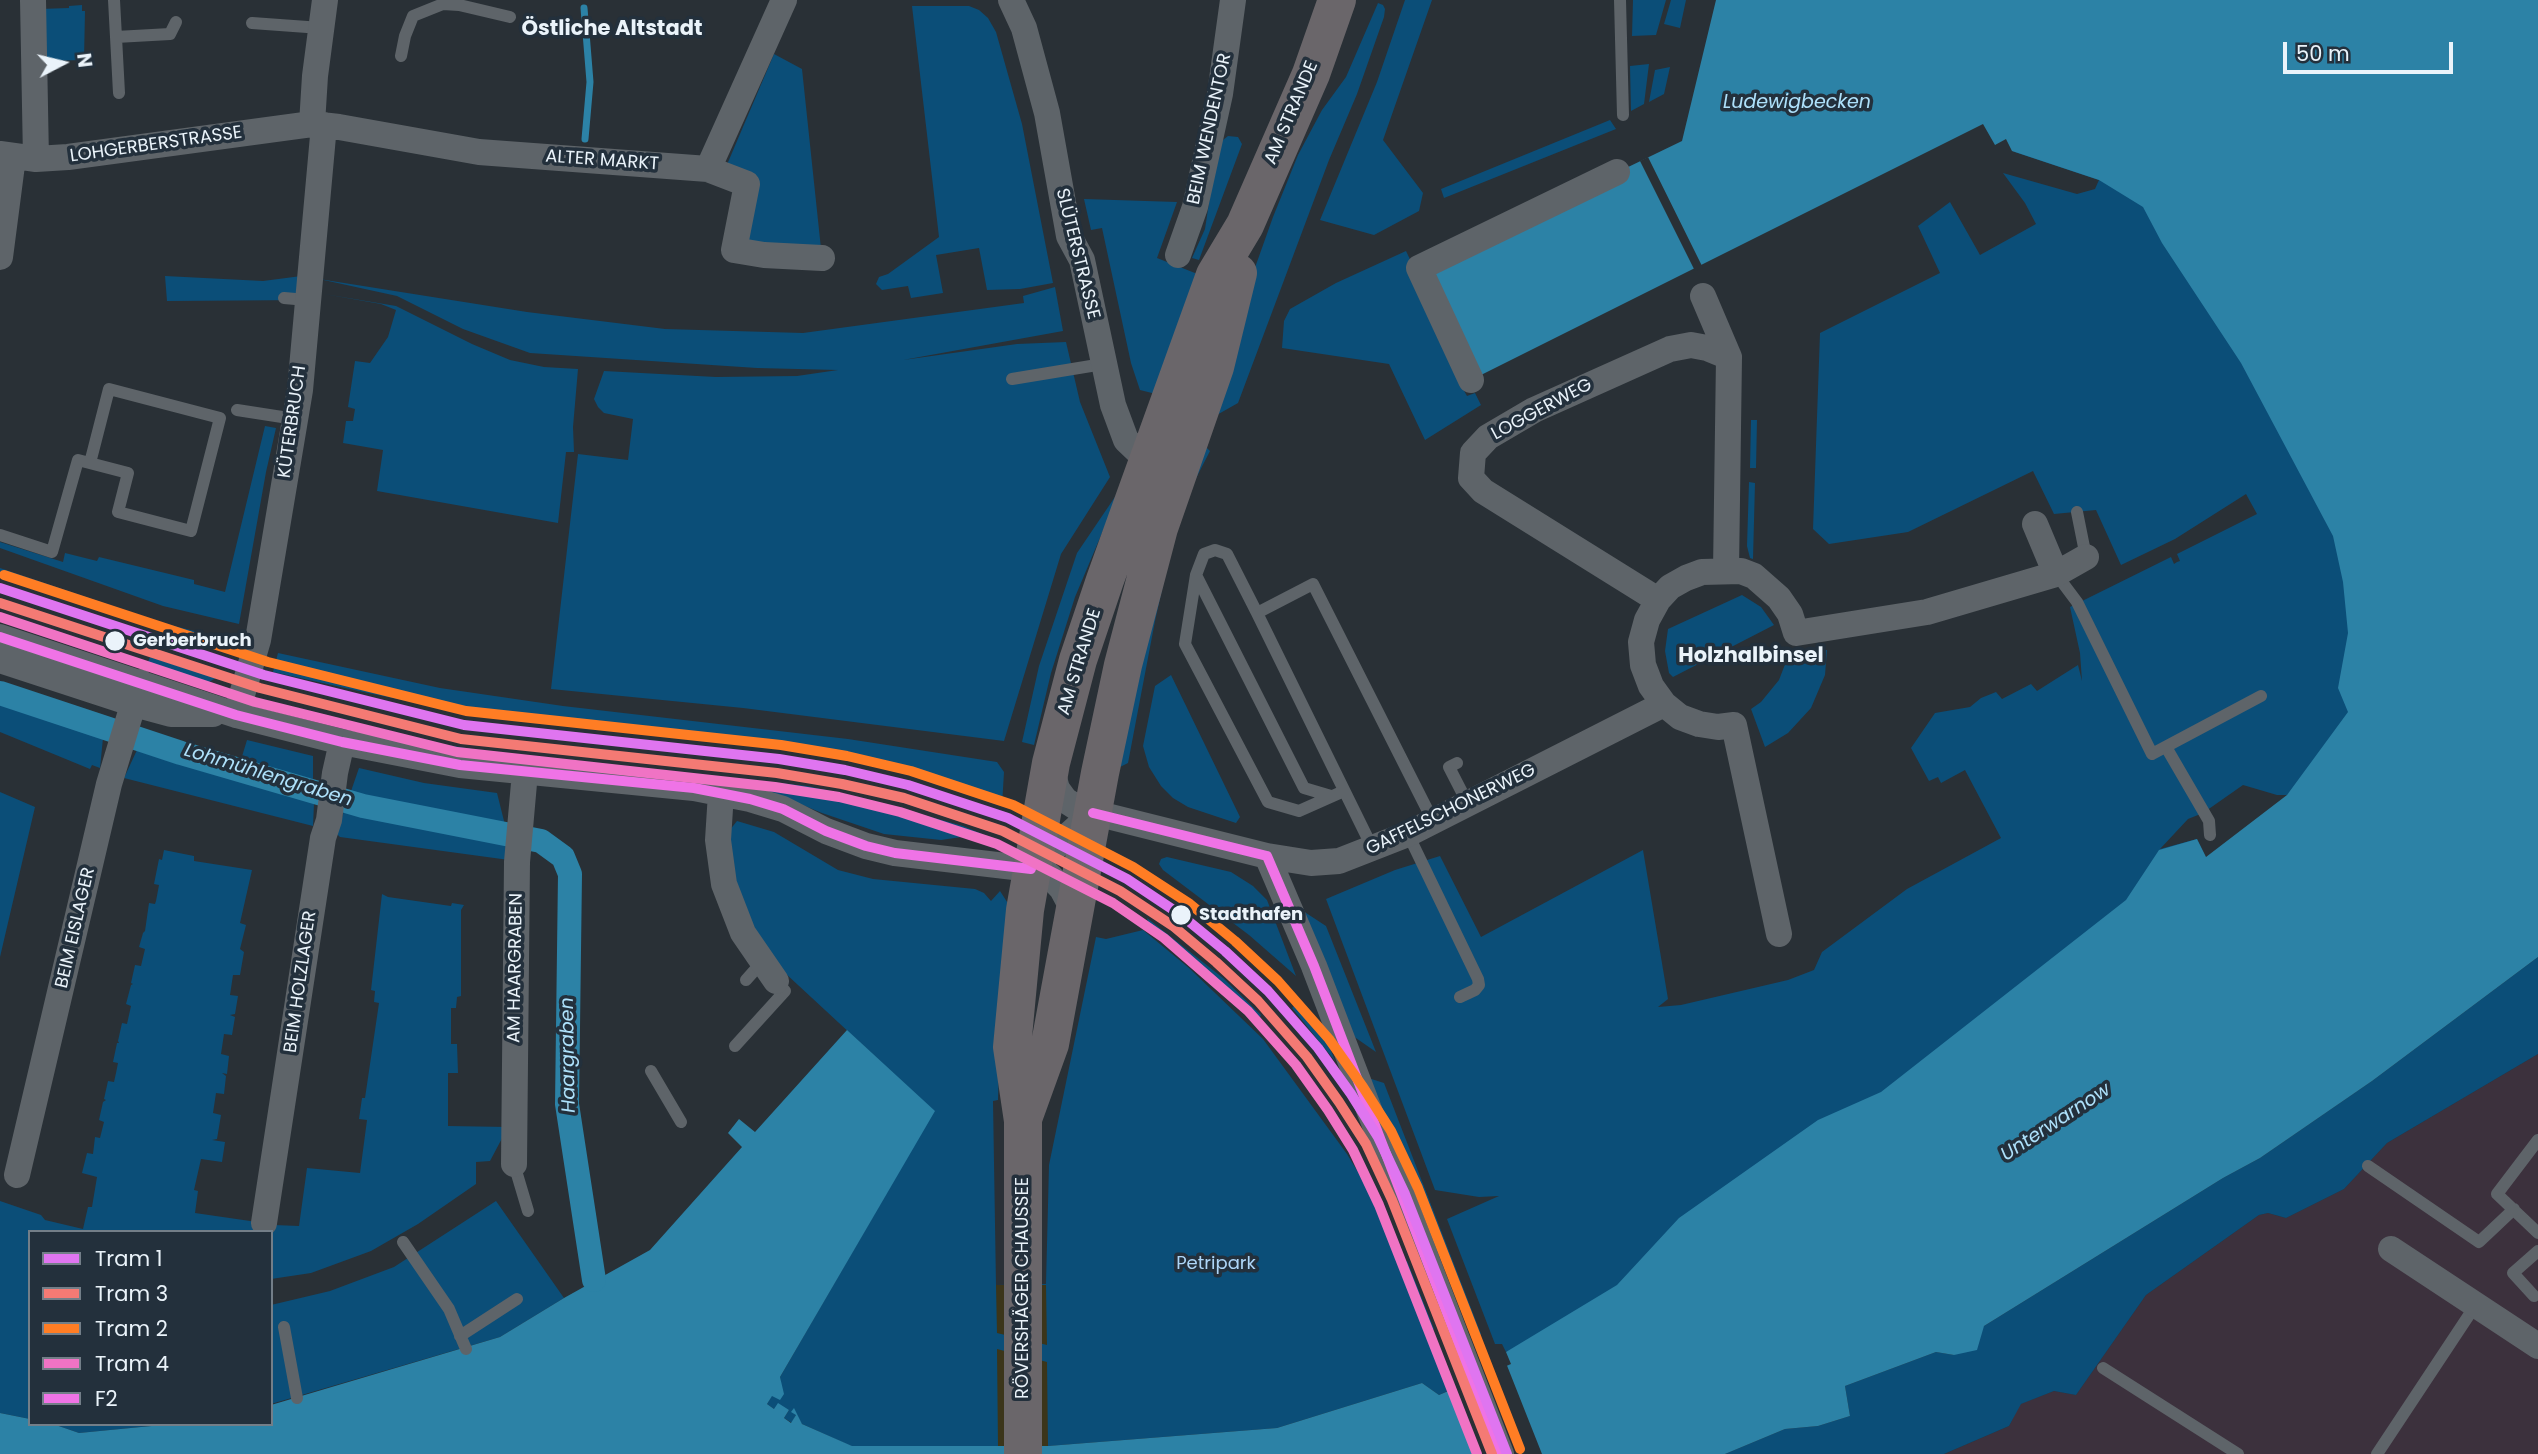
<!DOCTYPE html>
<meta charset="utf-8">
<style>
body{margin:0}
#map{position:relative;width:2538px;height:1454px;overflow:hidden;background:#293036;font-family:Poppins,sans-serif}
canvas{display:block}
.legend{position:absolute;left:28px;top:1230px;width:245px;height:196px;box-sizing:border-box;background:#23303c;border:2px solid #737e88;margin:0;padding:9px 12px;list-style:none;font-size:21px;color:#eaf3fa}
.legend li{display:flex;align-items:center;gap:14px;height:35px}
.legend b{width:35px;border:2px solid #737e88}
.north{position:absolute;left:28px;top:28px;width:70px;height:70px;-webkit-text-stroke:5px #23303c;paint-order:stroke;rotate:83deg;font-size:19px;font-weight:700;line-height:28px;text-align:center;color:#eaf3fa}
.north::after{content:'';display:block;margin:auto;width:24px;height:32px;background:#eaf3fa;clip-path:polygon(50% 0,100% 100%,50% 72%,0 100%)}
.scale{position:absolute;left:2283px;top:42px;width:170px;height:32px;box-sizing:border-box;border:4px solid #eaf3fa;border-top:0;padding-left:9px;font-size:21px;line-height:24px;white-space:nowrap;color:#eaf3fa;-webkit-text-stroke:5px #23303c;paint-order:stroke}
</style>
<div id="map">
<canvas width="2538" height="1454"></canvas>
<ul class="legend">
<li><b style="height:9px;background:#df75f0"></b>Tram 1</li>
<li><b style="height:9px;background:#f47a74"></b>Tram 3</li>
<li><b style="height:9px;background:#ff7d24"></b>Tram 2</li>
<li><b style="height:9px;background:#f073c4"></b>Tram 4</li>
<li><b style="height:9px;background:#ef73e6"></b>F2</li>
</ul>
<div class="north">N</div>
<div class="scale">50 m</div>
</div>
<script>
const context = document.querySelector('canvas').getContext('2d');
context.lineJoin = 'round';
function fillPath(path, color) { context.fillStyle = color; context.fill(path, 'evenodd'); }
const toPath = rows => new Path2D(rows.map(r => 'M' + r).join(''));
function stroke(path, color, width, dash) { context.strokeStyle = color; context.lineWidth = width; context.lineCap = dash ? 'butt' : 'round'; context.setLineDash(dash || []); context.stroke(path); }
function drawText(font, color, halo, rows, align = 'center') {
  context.font = font + ' Poppins,sans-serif'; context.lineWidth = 7; context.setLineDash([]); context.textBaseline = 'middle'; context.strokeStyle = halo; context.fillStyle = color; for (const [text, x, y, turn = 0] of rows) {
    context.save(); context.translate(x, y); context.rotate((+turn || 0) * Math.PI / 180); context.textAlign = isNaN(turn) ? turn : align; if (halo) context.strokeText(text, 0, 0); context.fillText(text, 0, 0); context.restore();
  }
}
fillPath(toPath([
 [2538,1054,2538,1454,1944,1454,2009,1426,2020,1404,2054,1391,2076,1395,2146,1295,2259,1215,2268,1213,2286,1218,2344,1189,2387,1143]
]), '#3c313d');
fillPath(toPath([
 [1405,0,1432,0,1383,140,1423,193,1419,211,1374,235,1320,220,1377,82],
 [1633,0,1666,0,1656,35,1632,36],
 [1671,0,1686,0,1680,28,1664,24],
 [1378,3,1383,5,1385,9,1384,17,1357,94,1329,160,1238,403,1215,416,1247,290,1273,217,1298,155,1322,110,1346,77],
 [82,5,82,11,85,11,84,60,41,61,40,9,69,8,69,6],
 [912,6,969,6,979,10,988,18,996,32,1022,124,1053,283,1020,289,987,290,979,248,936,255,943,293,911,298,908,286,882,290,876,284,879,277,888,274,939,237],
 [774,54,802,69,822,258,734,250,747,184,723,174],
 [1649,64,1644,104,1631,111,1630,66],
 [1670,67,1664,94,1649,102,1655,70],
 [1610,120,1616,129,1444,198,1441,189],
 [1228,136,1238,137,1242,144,1199,260,1192,258,1205,229,1218,144],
 [2012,151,2047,156,2137,193,2332,506,2395,688,2287,795,2277,795,2243,785,2203,813,2188,819,2160,849,2197,839,2206,858,1595,1324,1506,1352,1502,1344,1495,1344,1447,1219,1499,1196,1479,1197,1435,1190,1326,899,1395,870,1440,856,1481,937,1643,850,1668,999,1658,1007,1681,1005,1788,980,1814,970,1822,952,1907,889,2001,838,1965,770,1941,783,1938,777,1929,781,1911,748,1935,713,1970,707,1981,698,1996,692,2002,699,2031,684,2037,691,2078,665,2082,681,2080,653,2070,607,2171,557,2174,564,2177,562,2180,561,2177,554,2257,514,2246,494,2175,539,2121,565,2096,510,2054,514,2033,471,1908,532,1829,544,1813,529,1820,333,1940,273,1918,226,1950,202,1980,255,2036,224,2025,203,2003,173,2077,194,2095,189,2099,180],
 [1084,199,1177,202,1157,258,1200,275,1156,394,1140,390,1131,363,1102,228,1091,230],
 [1406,251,1465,374,1457,378,1467,396,1475,393,1481,405,1425,440,1389,364,1282,348,1284,321,1290,309,1336,283],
 [309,275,307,300,167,301,165,276,263,281],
 [319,279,527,312,665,329,803,333,1024,303,1023,296,1055,287,1063,331,903,360,1017,344,1066,342,1080,402,1110,477,1061,554,1004,741,743,708,551,689,578,454,628,460,633,419,604,413,598,407,594,399,604,371,716,377,797,376,838,370,757,368,530,353,463,329,397,296],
 [324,294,396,306,472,344,510,360,544,367,578,369,573,427,574,452,566,452,558,523,377,491,383,450,343,443,346,421,353,421,355,409,348,407,355,361,370,363,388,337,396,310,381,304],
 [1751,420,1757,420,1756,468,1750,468],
 [265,426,276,428,266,472,239,624,163,606,0,548,0,542,63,562,65,553,97,561,99,557,194,580,194,584,225,592],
 [1204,445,1210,451,1192,486,1172,545,1155,621,1128,763,1118,768,1160,574],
 [1749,482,1755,483,1753,559,1750,558,1747,546],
 [1121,488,1075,597,1051,673,1034,745,1022,742,1039,666,1077,553],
 [0,568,166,624,227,639,225,648,0,574],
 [1742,595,1761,607,1774,625,1673,677,1669,673,1665,651,1668,629],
 [1827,650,1825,675,1811,708,1788,733,1765,747,1751,709,1761,702,1779,680,1789,654],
 [278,653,440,688,563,706,848,739,997,762,1004,772,1002,806,913,770,798,750,492,718,368,693,273,672],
 [150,657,216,678,207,683,180,681,145,669],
 [1171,675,1240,817,1236,823,1188,807,1173,798,1161,786,1149,767,1143,746,1155,686],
 [256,699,391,736,497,753,807,786,863,798,963,826,982,834,941,840,884,834,822,813,778,795,474,754,390,740,264,709],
 [0,701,103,738,100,768,92,765,90,769,0,732],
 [247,740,313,756,313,779,240,763],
 [137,750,314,803,313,826,124,778],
 [359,768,424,783,497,793,505,825,408,808,350,794],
 [0,792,35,807,0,957],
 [344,811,507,841,509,860,340,837,337,834],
 [737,821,774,832,838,870,873,879,975,889,984,893,991,901,1000,891,1009,905,1000,1035,998,1100,993,1101,996,1285,1046,1284,1049,1165,1096,937,1106,939,1143,930,1189,968,1263,1039,1347,1154,1386,1218,1404,1263,1407,1261,1434,1329,1429,1331,1452,1389,1439,1395,1422,1383,1277,1428,1048,1446,851,1446,802,1424,796,1415,792,1423,784,1418,789,1410,774,1409,767,1404,772,1395,781,1388,780,1377,934,1111,771,960,736,894,729,831],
 [164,850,194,856,194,861,252,870,240,923,246,925,240,949,244,952,240,975,233,975,230,995,238,996,235,1014,230,1015,235,1017,232,1035,224,1034,221,1054,229,1056,227,1074,222,1073,226,1076,224,1094,216,1093,213,1113,221,1115,217,1139,212,1140,225,1142,222,1162,201,1159,194,1190,198,1191,195,1213,264,1223,263,1232,30,1232,30,1419,0,1413,0,1201,41,1215,45,1220,83,1229,88,1207,92,1207,97,1177,82,1173,87,1153,93,1154,95,1137,100,1138,104,1122,99,1120,103,1102,106,1100,104,1099,108,1081,114,1082,116,1073,118,1063,113,1062,117,1043,119,1043,118,1041,122,1023,127,1024,131,1006,126,1004,131,985,133,984,131,983,135,965,141,966,145,949,139,947,143,933,145,931,149,903,155,904,156,901,159,885,154,884,159,859,162,860],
 [1167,857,1231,872,1253,886,1267,900,1296,976,1249,935,1163,870,1159,864,1161,859],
 [382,894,388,897,451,906,452,903,464,905,461,910,461,996,457,997,456,1008,451,1008,451,1044,457,1044,458,1073,448,1073,448,1126,508,1127,490,1161,476,1162,476,1184,418,1224,371,1251,311,1273,271,1279,271,1245,274,1225,299,1226,307,1168,360,1173,367,1120,359,1119,362,1098,365,1098,379,1003,374,1002,375,991,371,990],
 [1303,911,1326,926,1376,1052,1353,1036],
 [1147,918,1223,978,1261,1015,1260,1017,1250,1009,1149,924],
 [2538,957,2538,1054,2387,1143,2344,1189,2286,1218,2268,1213,2259,1215,2146,1295,2076,1395,2054,1391,2021,1404,2009,1426,1944,1454,1725,1454,1785,1429,1818,1426,1850,1416,1845,1386,1936,1352,1954,1355,1984,1326,2223,1178,2260,1158,2372,1081],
 [1299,1001,1320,1023,1335,1061,1292,1008],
 [1362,1076,1384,1083,1481,1334,1479,1342,1444,1254,1436,1257],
 [496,1201,564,1298,500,1337,271,1404,271,1305,330,1291,394,1267],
 [53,1424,172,1424,79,1433]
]), '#0b4e78');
fillPath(toPath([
 [996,1285,1046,1285,1047,1345,997,1333],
 [997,1349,1047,1362,1048,1446,998,1446]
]), '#3b351a');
fillPath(toPath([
 [1716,0,2538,0,2538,957,2372,1081,2260,1158,2223,1178,1984,1326,1977,1350,1954,1355,1936,1352,1845,1386,1850,1416,1818,1426,1785,1429,1725,1454,0,1454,0,1413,30,1419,30,1424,53,1424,79,1433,172,1424,271,1424,271,1405,500,1337,564,1298,650,1250,742,1147,728,1133,739,1119,755,1132,847,1030,935,1111,780,1377,784,1394,780,1400,772,1396,767,1404,774,1409,778,1403,789,1410,784,1418,791,1423,796,1415,791,1412,794,1408,802,1424,852,1446,1048,1446,1277,1428,1422,1383,1439,1395,1511,1364,1506,1352,1617,1285,1679,1218,1818,1120,1881,1092,2126,900,2159,850,2197,839,2206,857,2287,795,2348,712,2338,688,2348,633,2343,582,2333,536,2241,363,2162,243,2143,207,2099,180,2012,151,2006,139,1995,145,1983,124,1471,380,1419,268,1682,141]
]), '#2c82a6');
fillPath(toPath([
 [1648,157,1703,268,1695,271,1640,161],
 [1506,1363,1542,1454,1477,1454,1450,1386]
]), '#293036');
stroke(toPath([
 [584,8,590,82,585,139]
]), '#2c82a6', 7);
stroke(toPath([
 [0,693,181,753,363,806,541,841,563,857,570,874,567,1104,594,1280]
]), '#2c82a6', 24);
stroke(toPath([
 [114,0,116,37],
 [1620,0,1623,115],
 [252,23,321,28],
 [401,56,405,36,413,16,443,4,459,5,510,17],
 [119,93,116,37,170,34,176,22],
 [284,298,307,300],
 [1012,379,1103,364],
 [237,410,295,419],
 [2077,512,2086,557],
 [0,535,52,552,78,460,128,473,118,512,191,531,220,418,109,389,90,463],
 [2056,574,2077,602,2152,754,2261,696],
 [1196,575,1304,788,1331,796],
 [1257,613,1313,584,1433,821],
 [2166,747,2209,821,2210,835],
 [1457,763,1449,767,1468,804],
 [1344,791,1299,811,1268,802,1185,644,1196,575,1204,554,1215,550,1227,554,1257,613,1373,849],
 [1408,834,1478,979,1479,985,1475,990,1460,997],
 [746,980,762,962],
 [735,1046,785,991,776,981],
 [651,1071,681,1122],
 [2538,1140,2497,1194,2538,1233],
 [514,1164,528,1211],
 [2368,1166,2479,1242,2514,1209],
 [403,1242,449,1309,466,1349],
 [2534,1296,2513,1273,2538,1251],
 [284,1327,297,1398],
 [460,1336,517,1299],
 [2103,1368,2238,1454],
 [2377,1454,2475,1306]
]), '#5e6469', 12);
stroke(toPath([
 [33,0,36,159],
 [1011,0,1024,28,1047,113,1069,236,1082,260,1113,405,1126,440,1147,460],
 [312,124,315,76,325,0],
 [0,154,36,159,68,157,312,124,339,127,479,152,708,169,747,184,734,250,764,255,822,258],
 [708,169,784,0],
 [1178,255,1195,207,1220,94,1233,0],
 [0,257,13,157],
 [1703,296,1729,357,1726,571],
 [1471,380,1419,268,1617,172],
 [2035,524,2056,574],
 [1658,600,1483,491,1471,478,1473,453,1488,437,1534,410,1670,349,1691,345,1707,348,1729,357],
 [0,637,236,715,342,742,460,765,694,788,750,799,783,809,826,831,866,846,895,853,1031,869,1049,875,1062,889,1070,904,1071,918],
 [0,660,134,704,171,714,213,714],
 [236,715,258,640,300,390,324,125],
 [1051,767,1057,789,1065,800,1079,809,1267,856,1311,863,1339,861,1408,834,1664,704],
 [721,793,718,840,724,884,743,933,776,981],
 [1267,856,1314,966,1501,1454],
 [1031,869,1093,813],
 [1779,934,1734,725,1718,727,1699,724,1680,717,1664,704,1651,686,1643,665,1641,642,1647,620,1658,600,1670,587,1686,578,1702,572,1741,571,1754,576,1779,598,1790,614,1796,633,1927,612,2056,574,2086,557],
 [514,1164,517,862,525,772],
 [17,1175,109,784,140,682],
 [264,1223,323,838,329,820,335,773,342,742],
 [2391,1249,2538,1346]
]), '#5e6469', 26);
stroke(toPath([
 [1024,1116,1050,1044,1100,773,1123,665,1159,528,1215,367,1238,273],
 [1023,1454,1023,1121,1012,1047,1025,910,1051,763,1078,660,1105,580,1215,275,1245,225,1311,74,1337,0]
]), '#6a666a', 38);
stroke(toPath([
 [0,637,236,715,342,742,460,765,694,788,750,799,783,809,826,831,866,846,895,853,1031,869],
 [1093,813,1267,856],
 [1267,856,1314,966,1501,1454]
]), '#ef73e6', 10);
stroke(toPath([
 [0,588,264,675,464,725,779,759,845,770,908,785,1008,818,1127,879,1181,915,1225,951,1268,991,1318,1048,1351,1094,1378,1137,1405,1194,1507,1454]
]), '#df75f0', 10);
stroke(toPath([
 [0,603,260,688,461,739,777,773,842,784,904,798,1003,831,1120,891,1173,926,1216,962,1258,1001,1307,1057,1339,1102,1366,1144,1392,1200,1492,1454]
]), '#f47a74', 10);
stroke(toPath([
 [4,575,268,662,466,711,781,745,847,756,911,771,1013,805,1133,867,1190,904,1235,941,1278,981,1329,1039,1363,1087,1391,1131,1418,1188,1520,1449]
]), '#ff7d24', 10);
stroke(toPath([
 [0,617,255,702,457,752,775,787,839,797,900,812,997,844,1113,903,1164,938,1248,1011,1296,1065,1328,1110,1353,1150,1379,1205,1477,1454]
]), '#f073c4', 10);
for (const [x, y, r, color] of [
 [115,641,11,"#eaf3fa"],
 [1181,915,11,"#eaf3fa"]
]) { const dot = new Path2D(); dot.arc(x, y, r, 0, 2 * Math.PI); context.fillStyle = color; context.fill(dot); stroke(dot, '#23303c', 2.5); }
drawText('18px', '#eaf3fa', '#23303c', [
 ["AM STRANDE",1292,113,-67],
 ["BEIM WENDENTOR",1210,129,-78],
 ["LOHGERBERSTRASSE",156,145,-8],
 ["ALTER MARKT",602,161,4],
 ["SLÜTERSTRASSE",1077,254,76],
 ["LOGGERWEG",1542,410,-28],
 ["KÜTERBRUCH",293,422,-82],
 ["AM STRANDE",1080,662,-73],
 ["GAFFELSCHONERWEG",1451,810,-26],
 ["BEIM EISLAGER",76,928,-77],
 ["AM HAARGRABEN",516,968,-89],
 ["BEIM HOLZLAGER",301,982,-82],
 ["RÖVERSHÄGER CHAUSSEE",1023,1288,-90]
]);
drawText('bold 18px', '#eaf3fa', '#23303c', [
 ["Gerberbruch",133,641],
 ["Stadthafen",1199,915]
], 'left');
drawText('18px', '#aed6f8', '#23303c', [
 ["Petripark",1216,1264]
]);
drawText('italic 19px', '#aee1fb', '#23303c', [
 ["Ludewigbecken",1797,103],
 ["Lohmühlengraben",268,776,17],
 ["Haargraben",569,1055,-91],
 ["Unterwarnow",2056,1123,-33]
]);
drawText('bold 21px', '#eaf3fa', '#23303c', [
 ["Östliche Altstadt",612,30],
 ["Holzhalbinsel",1751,657]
]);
</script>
